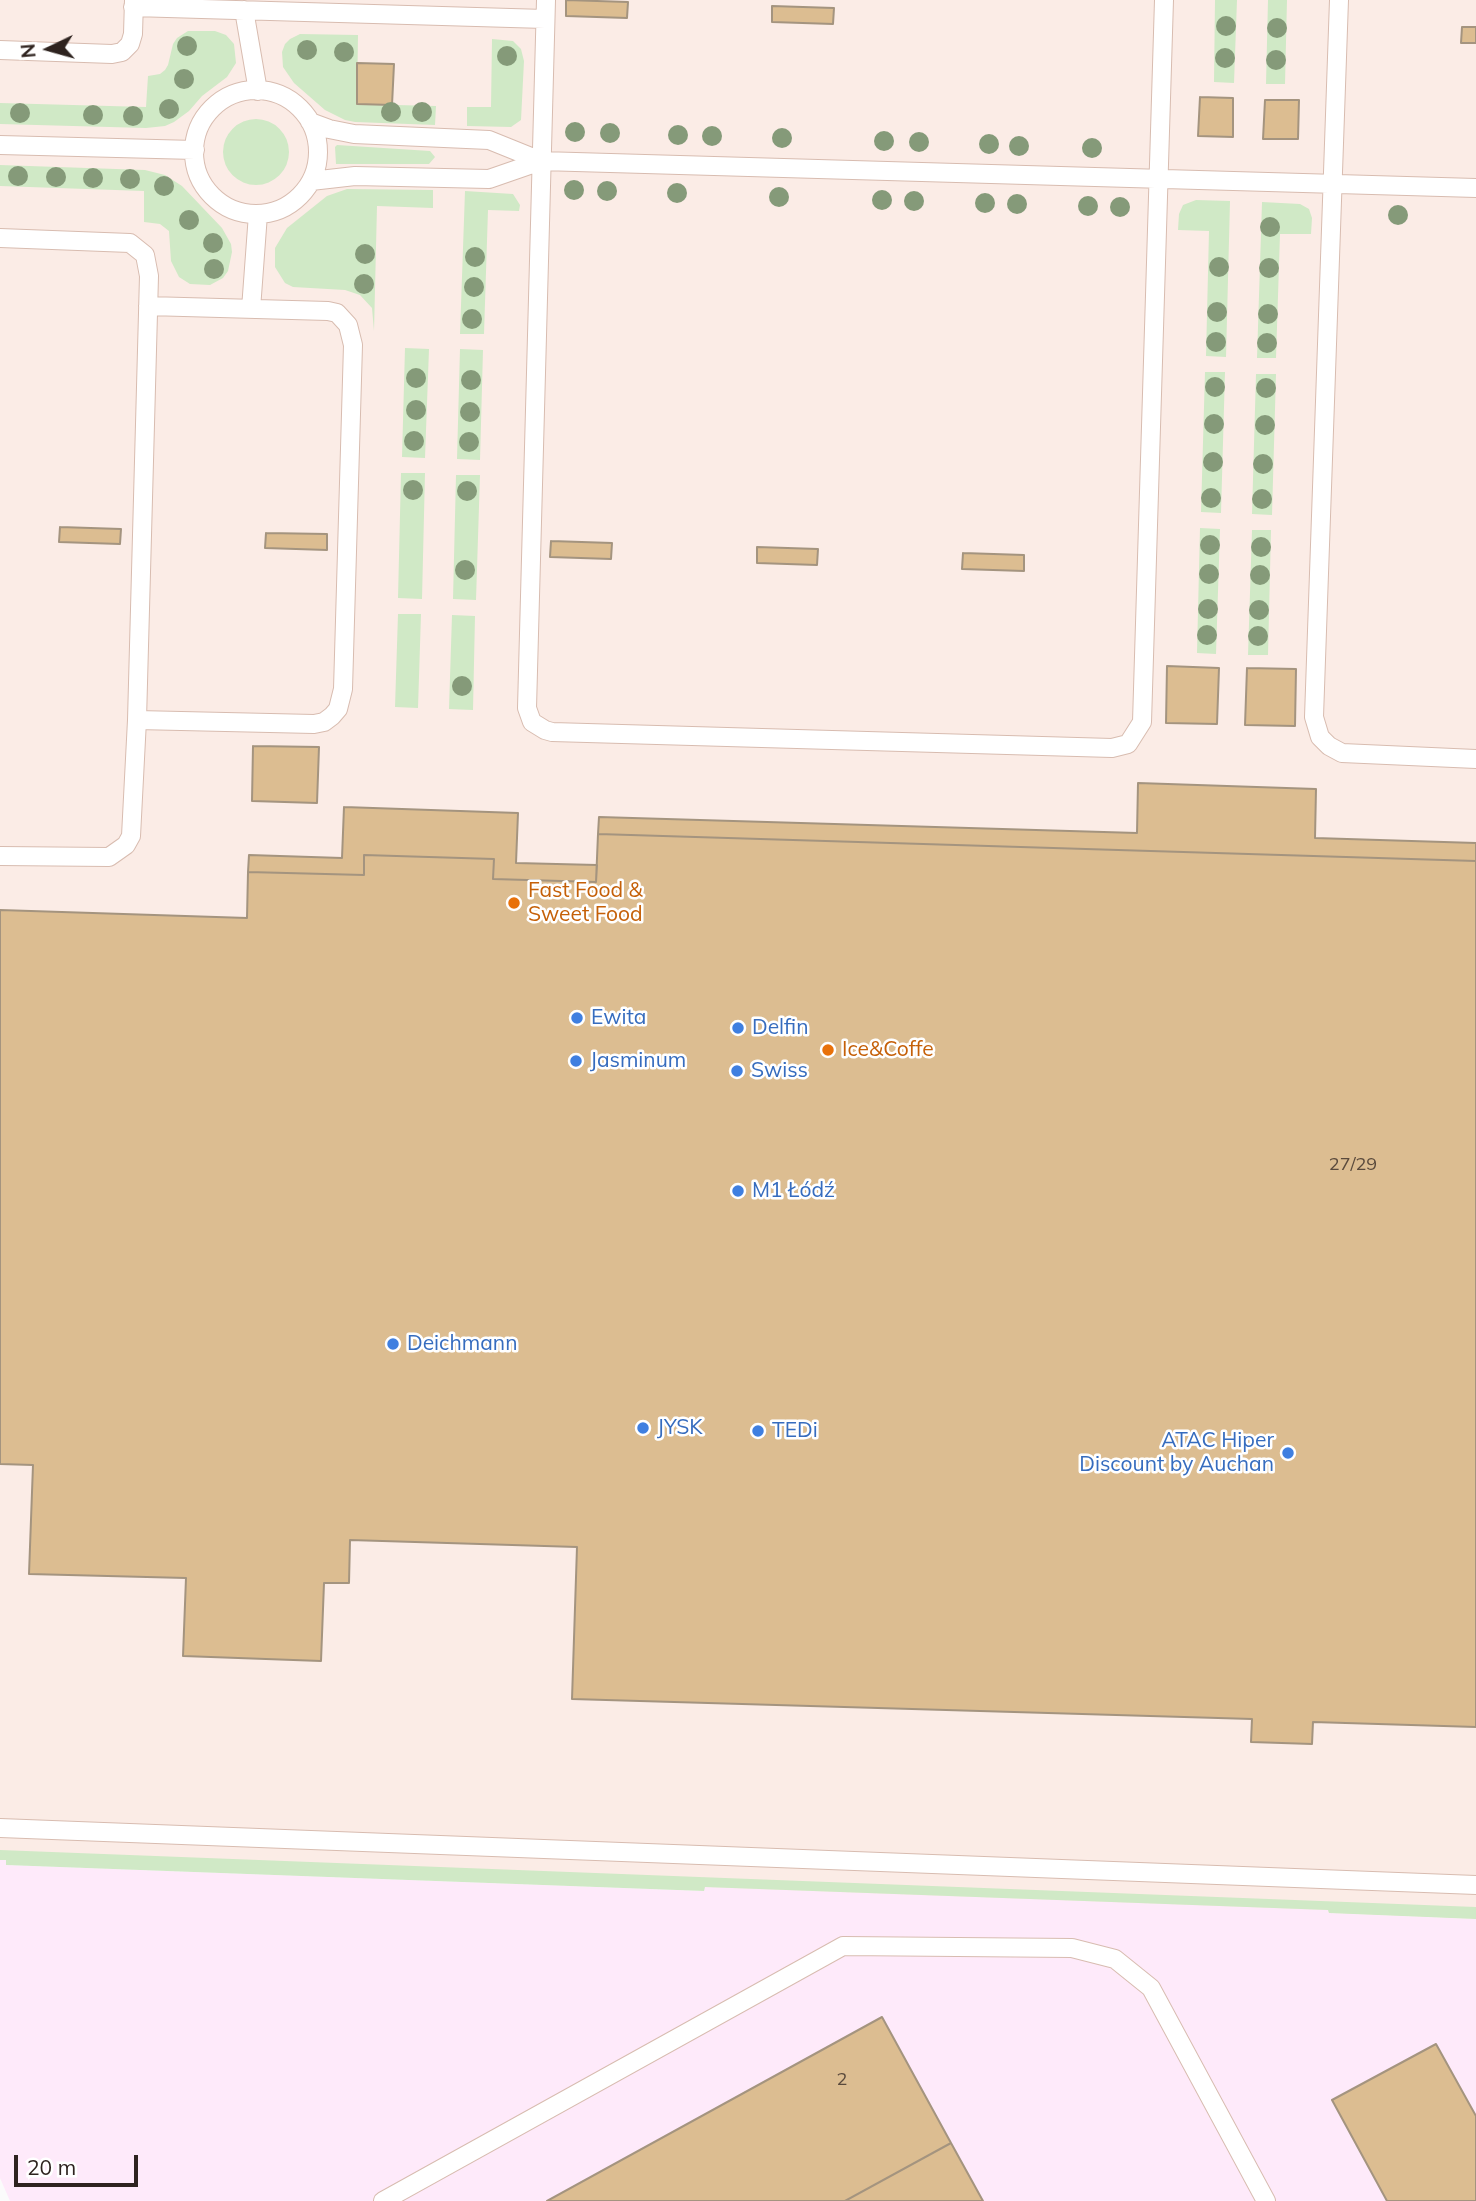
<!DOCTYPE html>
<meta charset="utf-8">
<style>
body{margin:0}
#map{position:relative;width:1476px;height:2201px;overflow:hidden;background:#fbfbfb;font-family:Mulish,sans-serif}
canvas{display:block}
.north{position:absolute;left:14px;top:14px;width:70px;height:70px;-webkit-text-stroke:5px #fff;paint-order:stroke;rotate:265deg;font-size:19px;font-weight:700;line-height:28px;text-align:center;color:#2e231f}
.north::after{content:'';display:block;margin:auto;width:24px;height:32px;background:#2e231f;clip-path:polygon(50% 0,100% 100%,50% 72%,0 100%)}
.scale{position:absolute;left:14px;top:2155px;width:124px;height:32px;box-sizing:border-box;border:4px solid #2e231f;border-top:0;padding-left:9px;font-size:21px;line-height:24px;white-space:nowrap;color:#2e231f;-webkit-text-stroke:5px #fff;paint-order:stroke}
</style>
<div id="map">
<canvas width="1476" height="2201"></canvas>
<div class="north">N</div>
<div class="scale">20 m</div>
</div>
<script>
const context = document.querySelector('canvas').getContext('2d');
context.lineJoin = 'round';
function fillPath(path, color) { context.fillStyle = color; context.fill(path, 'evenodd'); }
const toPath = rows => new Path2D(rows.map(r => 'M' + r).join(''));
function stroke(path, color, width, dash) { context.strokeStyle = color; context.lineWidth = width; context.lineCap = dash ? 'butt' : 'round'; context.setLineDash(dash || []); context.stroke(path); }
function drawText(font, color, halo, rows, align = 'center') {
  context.font = font + ' Mulish,sans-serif'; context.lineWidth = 5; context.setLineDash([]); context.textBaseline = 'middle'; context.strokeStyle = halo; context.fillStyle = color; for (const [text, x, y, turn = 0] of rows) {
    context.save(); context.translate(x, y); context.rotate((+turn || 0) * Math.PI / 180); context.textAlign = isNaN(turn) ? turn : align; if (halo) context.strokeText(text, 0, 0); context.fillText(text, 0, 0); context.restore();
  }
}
fillPath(toPath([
 [0,0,1476,0,1476,1919,0,1860]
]), '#fbece6');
fillPath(toPath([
 [0,1860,6,1860,6,1865,704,1891,704,1887,813,1891,1328,1910,1329,1913,1476,1919,1476,2201,10,2201,0,2178]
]), '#feeafa');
fillPath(toPath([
 [1215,0,1237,0,1234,83,1214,82],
 [1268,0,1287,0,1285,84,1266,84],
 [188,31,215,31,226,35,234,44,236,63,227,77,202,96,189,111,174,122,165,126,146,128,0,124,0,103,146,107,148,76,160,74,165,70,168,65,173,44,177,38],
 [300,34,358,35,357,104,436,106,435,125,355,122,345,120,325,110,294,83,283,67,282,52,285,44,290,39],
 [492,39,513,41,521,49,524,61,521,120,511,127,467,126,467,107,491,107],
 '223 152a33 33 0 1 1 66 0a33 33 0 1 1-66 0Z',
 [337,145,430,151,435,157,429,164,336,164,335,147],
 [0,165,145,170,165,175,182,186,222,228,231,244,232,252,228,271,223,278,210,285,190,284,179,277,171,261,169,231,160,224,144,222,144,191,0,186],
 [347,189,433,190,433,208,377,206,374,331,372,308,360,295,345,290,293,287,285,283,275,267,275,248,287,228,327,196],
 [465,191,513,194,520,205,519,211,488,210,484,334,460,334],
 [1196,200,1230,201,1226,357,1206,356,1209,231,1178,230,1179,214,1183,205],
 [1262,202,1300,204,1309,209,1312,218,1311,234,1280,234,1276,358,1257,358],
 [405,348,429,349,425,458,402,457],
 [460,349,483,350,480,460,457,459],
 [1205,372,1225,372,1221,513,1201,512],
 [1256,374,1276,374,1272,515,1252,514],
 [401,473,425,473,422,599,398,598],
 [456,475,480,475,476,600,453,599],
 [1200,528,1220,529,1216,654,1197,653],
 [1252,530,1271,530,1268,655,1248,655],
 [398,614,421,614,418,708,395,707],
 [452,615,475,616,473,710,449,709],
 [0,1850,1476,1907,1476,1919,1329,1913,1328,1910,813,1891,705,1887,704,1891,6,1865,6,1860,0,1860]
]), '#d0e9c6');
const building = toPath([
 [566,0,628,2,627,18,566,16,566,0],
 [772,6,834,8,833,24,772,22,772,6],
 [1462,27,1476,27,1476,43,1461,43,1462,27],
 [357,63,394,64,392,105,357,104,357,63],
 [1200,97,1233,98,1233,137,1198,136,1200,97],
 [1265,100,1299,100,1298,139,1263,139,1265,100],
 [60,527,121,529,120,544,59,542,60,527],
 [266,533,327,534,327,550,265,548,266,533],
 [551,541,612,543,611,559,550,557,551,541],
 [757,547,818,549,817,565,757,563,757,547],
 [963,553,1024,555,1024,571,962,569,963,553],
 [1167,666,1219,668,1217,724,1166,723,1167,666],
 [1247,668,1296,669,1295,726,1245,725,1247,668],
 [253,746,319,747,317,803,252,801,253,746],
 [1138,783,1316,789,1315,838,1476,843,1476,861,598,834,599,817,1137,833,1138,783],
 [344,807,518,813,516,863,597,865,596,882,493,879,494,859,364,855,364,875,248,872,249,855,342,858,344,807],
 [598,834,1476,861,1476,1727,1313,1722,1312,1744,1251,1742,1252,1719,572,1699,577,1547,350,1540,349,1583,324,1583,321,1661,183,1656,186,1578,29,1574,33,1465,0,1464,0,910,247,918,248,872,364,875,364,855,494,859,493,879,596,882,598,834],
 [882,2017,951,2143,845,2201,547,2201,882,2017],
 [1436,2044,1476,2116,1476,2201,1387,2201,1332,2100,1436,2044],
 [951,2143,983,2201,845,2201,951,2143]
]);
fillPath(building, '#dcbd91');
stroke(building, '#a4947f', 2);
const lane = toPath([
 [546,0,527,708,532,722,545,730,552,732,1112,748,1128,744,1142,722,1164,0],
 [1339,0,1314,717,1320,737,1329,746,1342,753,1476,759],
 [133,7,545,19],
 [244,10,258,91],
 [0,50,112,54,122,52,130,44,133,34,134,0],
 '194 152a62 62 0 1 1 124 0a62 62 0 1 1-124 0Z',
 [310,122,329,129,354,134,489,140,541,161,1476,188],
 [0,145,195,150],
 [311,181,355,176,489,179,541,161],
 [0,238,130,243,145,255,149,276,137,720,131,836,126,845,109,857,0,856],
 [251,309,258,214],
 [137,720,314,724,324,722,332,716,338,709,343,689,353,345,348,325,337,313,328,311,148,306],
 [0,1828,1476,1885],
 [383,2201,843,1946,1072,1948,1115,1959,1151,1988,1266,2201]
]);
stroke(lane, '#d8bcb0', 20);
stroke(lane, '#fff', 18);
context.fillStyle = '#859a79';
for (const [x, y] of [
 [1226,26],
 [1277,28],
 [187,46],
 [307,50],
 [344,52],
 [507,56],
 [1225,58],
 [1276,60],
 [184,79],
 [169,109],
 [391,112],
 [422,112],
 [20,113],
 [93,115],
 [133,116],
 [575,132],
 [610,133],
 [678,135],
 [712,136],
 [782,138],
 [884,141],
 [919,142],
 [989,144],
 [1019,146],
 [1092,148],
 [18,176],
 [56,177],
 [93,178],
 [130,179],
 [164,186],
 [574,190],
 [607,191],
 [677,193],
 [779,197],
 [882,200],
 [914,201],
 [985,203],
 [1017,204],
 [1088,206],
 [1120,207],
 [1398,215],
 [189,220],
 [1270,227],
 [213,243],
 [365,254],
 [475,257],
 [1219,267],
 [1269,268],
 [214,269],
 [364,284],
 [474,287],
 [1217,312],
 [1268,314],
 [472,319],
 [1216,342],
 [1267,343],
 [416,378],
 [471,380],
 [1215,387],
 [1266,388],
 [416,410],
 [470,412],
 [1214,424],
 [1265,425],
 [414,441],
 [469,442],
 [1213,462],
 [1263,464],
 [413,490],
 [467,491],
 [1211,498],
 [1262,499],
 [1210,545],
 [1261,547],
 [465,570],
 [1209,574],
 [1260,575],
 [1208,609],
 [1259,610],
 [1207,635],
 [1258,636],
 [462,686]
]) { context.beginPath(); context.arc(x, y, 10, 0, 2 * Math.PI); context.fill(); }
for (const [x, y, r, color] of [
 [514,903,7,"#e8710a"],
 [577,1018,7,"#3f7fe0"],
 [738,1028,7,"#3f7fe0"],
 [828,1050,7,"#e8710a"],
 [576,1061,7,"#3f7fe0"],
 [737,1071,7,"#3f7fe0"],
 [738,1191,7,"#3f7fe0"],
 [393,1344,7,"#3f7fe0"],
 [643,1428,7,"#3f7fe0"],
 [758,1431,7,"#3f7fe0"],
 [1288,1453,7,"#3f7fe0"]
]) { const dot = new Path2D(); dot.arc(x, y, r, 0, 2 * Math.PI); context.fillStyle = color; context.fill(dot); stroke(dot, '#fff', 2.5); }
drawText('18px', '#5a4a3c', null, [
 ["27/29",1353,1165],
 ["2",842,2080]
]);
drawText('21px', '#c56008', '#fff', [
 ["Fast Food &",528,891],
 ["Sweet Food",528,915],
 ["Ice&Coffe",842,1050]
], 'left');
drawText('21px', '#366cbe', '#fff', [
 ["Ewita",591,1018],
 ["Delfin",752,1028],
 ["Jasminum",590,1061],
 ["Swiss",751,1071],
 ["M1 Łódź",752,1191],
 ["Deichmann",407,1344],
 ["JYSK",657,1428],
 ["TEDi",772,1431],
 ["ATAC Hiper",1274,1441,"right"],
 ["Discount by Auchan",1274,1465,"right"]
], 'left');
</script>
